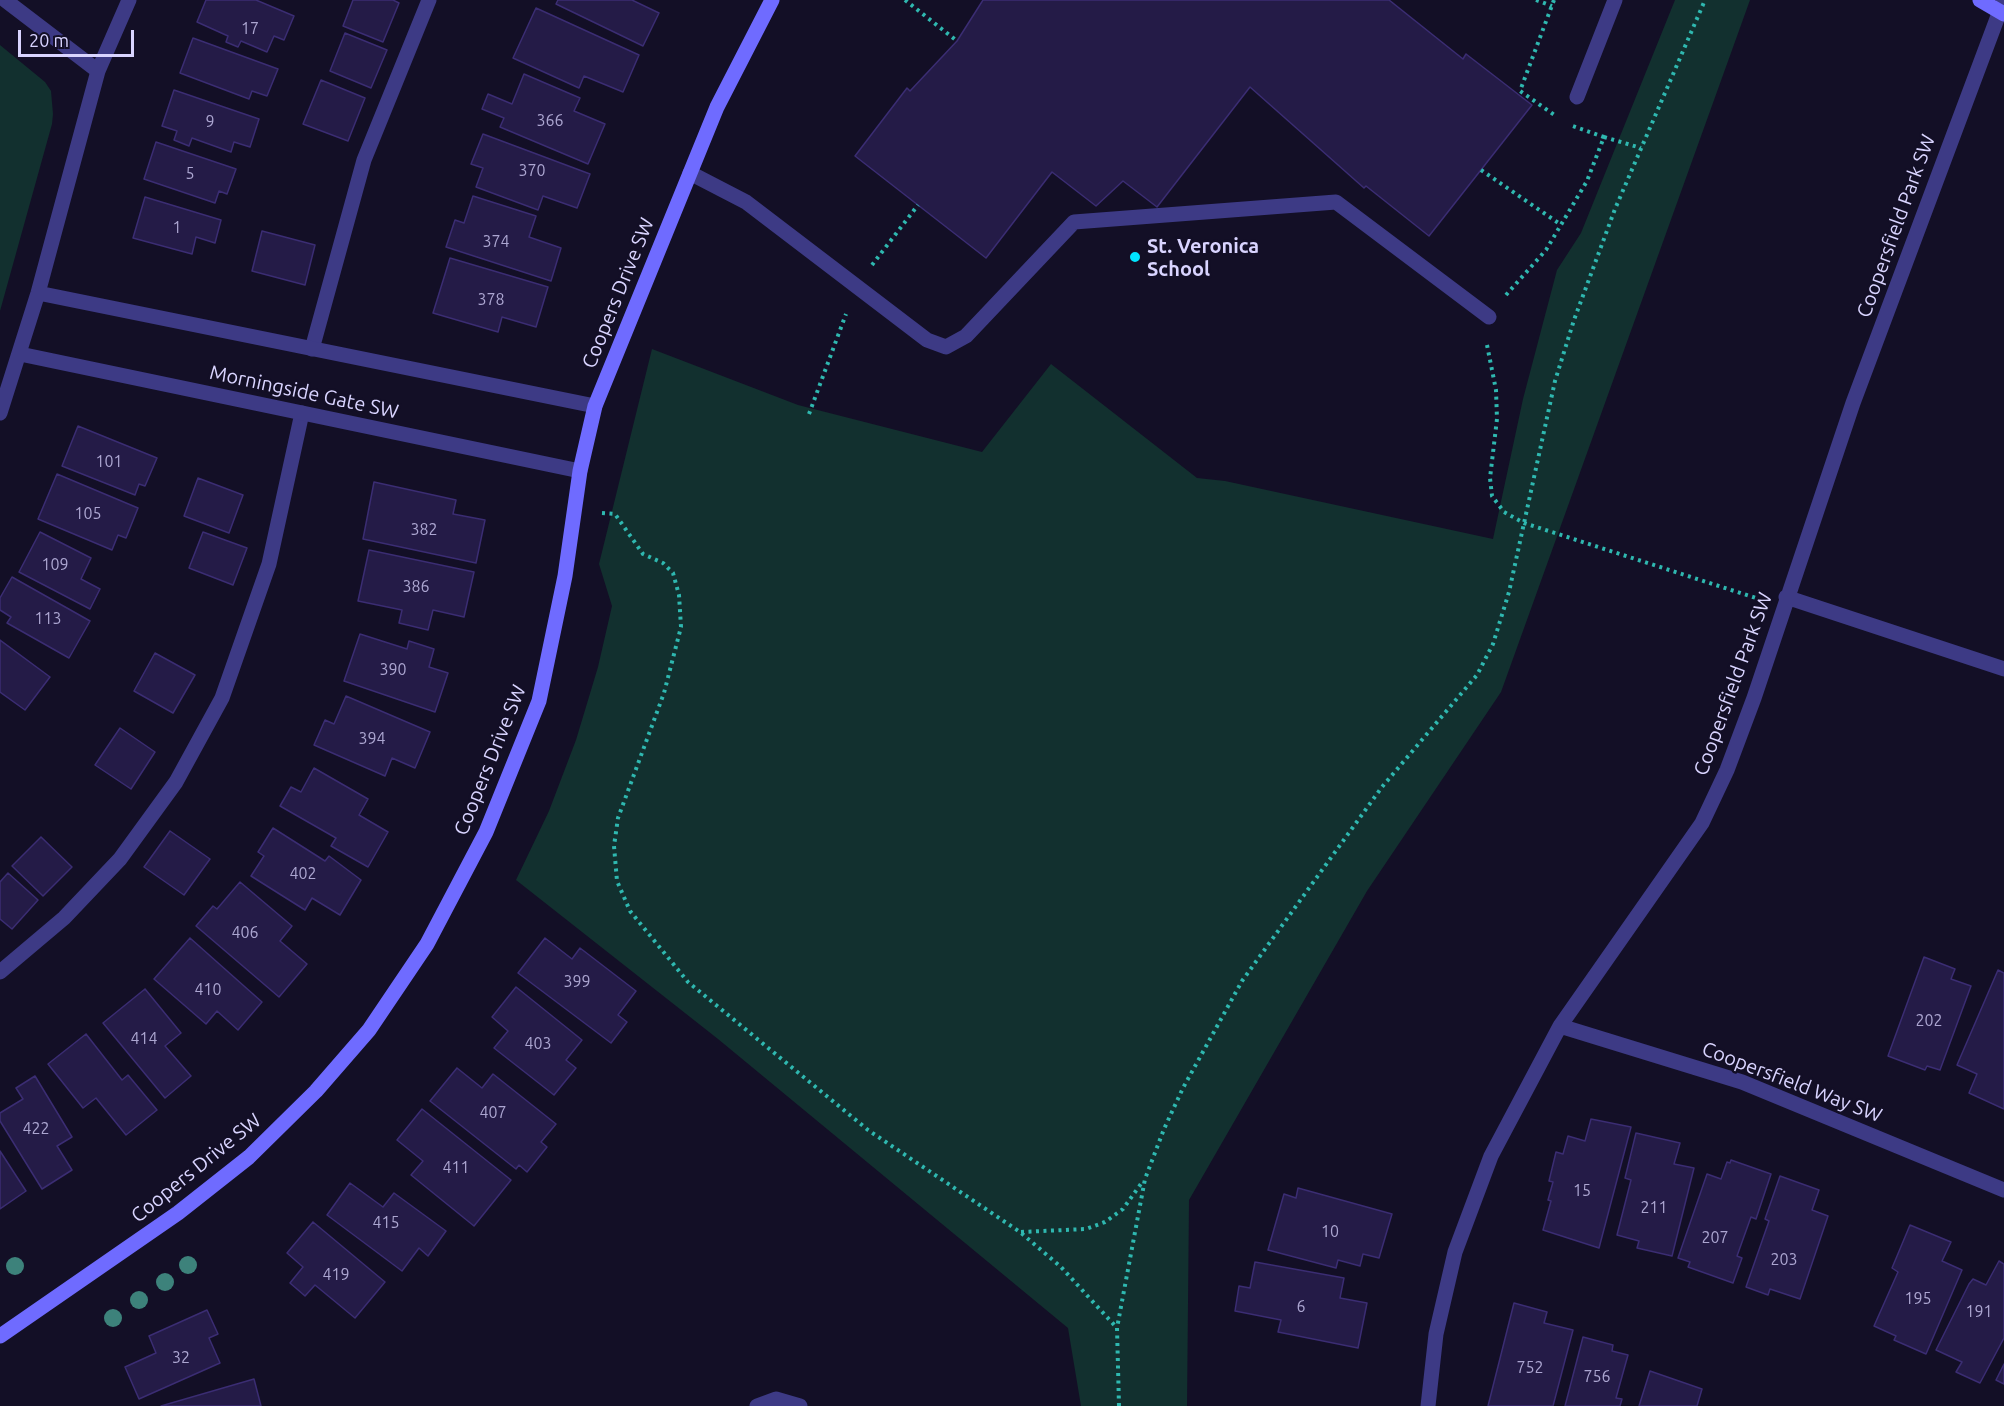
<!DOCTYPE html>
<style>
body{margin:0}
#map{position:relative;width:2004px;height:1406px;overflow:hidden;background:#130f26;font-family:Ubuntu,sans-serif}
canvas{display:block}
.scale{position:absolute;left:18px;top:30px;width:116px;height:27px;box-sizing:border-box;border:3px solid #d9d4ff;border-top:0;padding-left:8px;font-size:18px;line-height:21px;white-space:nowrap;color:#d9d4ff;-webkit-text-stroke:4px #130f26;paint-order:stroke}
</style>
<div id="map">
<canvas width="2004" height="1406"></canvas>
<div class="scale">20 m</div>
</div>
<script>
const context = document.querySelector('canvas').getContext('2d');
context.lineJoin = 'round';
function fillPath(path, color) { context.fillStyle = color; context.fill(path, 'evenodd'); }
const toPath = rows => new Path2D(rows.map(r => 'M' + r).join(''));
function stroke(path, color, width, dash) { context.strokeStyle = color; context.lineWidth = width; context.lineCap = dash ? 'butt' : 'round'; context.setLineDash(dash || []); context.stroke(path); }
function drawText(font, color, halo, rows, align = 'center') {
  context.font = font + ' Ubuntu,sans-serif'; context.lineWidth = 4.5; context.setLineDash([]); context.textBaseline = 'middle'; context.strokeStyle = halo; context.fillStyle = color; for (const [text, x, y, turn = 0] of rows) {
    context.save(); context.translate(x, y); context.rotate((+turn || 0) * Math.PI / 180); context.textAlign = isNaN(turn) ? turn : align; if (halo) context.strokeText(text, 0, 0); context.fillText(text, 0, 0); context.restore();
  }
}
fillPath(toPath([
 [1675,0,1750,0,1501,692,1367,891,1189,1200,1187,1406,1081,1406,1068,1328,718,1039,516,880,549,811,576,740,598,667,612,606,599,564,652,349,798,405,982,452,1051,364,1197,478,1225,481,1493,539,1523,399,1557,270,1581,233],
 [0,45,45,82,51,91,53,114,52,124,0,311]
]), '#12302f');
const building = toPath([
 [206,0,256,0,294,16,284,40,274,36,267,52,241,41,238,47,226,42,228,36,197,22,206,0],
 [353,0,393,0,399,3,383,42,343,26,353,0],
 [558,0,632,0,659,13,643,46,556,4,558,0],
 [983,0,1389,0,1463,59,1466,54,1532,105,1429,236,1366,186,1364,188,1250,87,1157,207,1123,181,1096,206,1052,172,986,258,855,156,907,88,910,91,957,41,983,0],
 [536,8,639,55,623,92,584,76,579,88,513,58,536,8],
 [345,33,387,50,371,88,330,71,345,33],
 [193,38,278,69,267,96,252,91,249,99,180,73,193,38],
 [524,74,580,98,574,111,605,124,588,164,500,127,504,118,482,109,488,94,512,104,524,74],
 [321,80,365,98,348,141,303,124,321,80],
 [174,90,259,119,250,147,234,142,231,152,192,138,189,146,174,140,177,131,162,126,174,90],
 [483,134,590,174,577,208,543,196,538,210,476,187,483,168,471,164,483,134],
 [156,142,236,169,227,194,219,191,215,203,144,179,156,142],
 [473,196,536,216,529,237,561,248,551,281,446,247,455,220,464,223,473,196],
 [145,197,221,220,215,243,196,237,192,254,133,238,145,197],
 [262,231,315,245,305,285,252,271,262,231],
 [450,258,548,287,536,327,502,317,498,332,433,313,450,258],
 [78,426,157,458,145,486,139,484,135,495,62,466,78,426],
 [57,474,138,508,126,538,118,535,112,550,38,519,57,474],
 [198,478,243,495,229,533,184,516,198,478],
 [374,482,456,500,453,514,485,520,476,563,363,539,374,482],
 [40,532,91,558,81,579,100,589,90,609,19,572,40,532],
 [203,532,247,548,233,585,189,568,203,532],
 [369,550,474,572,464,617,433,610,428,630,399,623,402,610,358,601,369,550],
 [12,577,90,621,69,658,7,623,11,617,0,610,0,598,12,577],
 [360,634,407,649,409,641,434,649,429,667,448,673,435,712,344,681,360,634],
 [0,640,50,677,25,710,0,692,0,640],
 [155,653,195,675,173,713,134,691,155,653],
 [346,696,430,732,415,768,392,758,385,776,314,745,325,720,334,724,346,696],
 [120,728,155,752,131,789,95,765,120,728],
 [314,768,368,799,359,815,388,832,368,867,331,846,336,838,280,806,291,787,301,792,314,768],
 [273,828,325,861,329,856,361,880,340,915,312,898,305,910,251,876,264,856,258,852,273,828],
 [170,831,210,859,184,895,144,867,170,831],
 [41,837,72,867,43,896,12,866,41,837],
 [8,873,38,900,12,929,0,919,0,882,8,873],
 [240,882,292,926,280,941,307,964,279,997,196,926,213,906,217,909,240,882],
 [190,938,262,1002,238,1030,217,1011,206,1024,154,979,190,938],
 [545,938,572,959,580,948,636,991,618,1015,627,1022,611,1043,518,973,545,938],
 [1924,957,1955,969,1951,979,1971,986,1940,1070,1927,1066,1925,1070,1888,1056,1924,957],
 [1998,970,2004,973,2004,1109,1969,1093,1977,1074,1957,1065,1998,970],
 [516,987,582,1040,566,1060,576,1068,554,1095,494,1048,508,1031,492,1017,516,987],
 [145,989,181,1033,165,1046,191,1076,165,1098,103,1023,145,989],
 [86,1034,122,1080,128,1075,157,1110,126,1135,96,1098,83,1108,48,1064,86,1034],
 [457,1068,482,1088,493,1074,556,1124,541,1142,547,1147,527,1172,519,1165,516,1169,430,1101,457,1068],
 [35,1076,72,1137,57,1146,72,1170,42,1189,0,1121,0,1113,23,1099,16,1088,35,1076],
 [422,1109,511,1180,474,1226,411,1175,423,1161,397,1140,422,1109],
 [1591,1119,1631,1127,1599,1248,1543,1230,1551,1201,1548,1200,1553,1182,1549,1181,1556,1152,1563,1154,1568,1136,1585,1141,1591,1119],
 [1636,1133,1680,1143,1674,1164,1694,1168,1672,1256,1637,1248,1639,1241,1617,1235,1631,1180,1625,1178,1636,1133],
 [0,1151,26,1191,0,1209,0,1151],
 [1731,1160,1771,1174,1756,1219,1751,1217,1737,1256,1742,1258,1733,1283,1688,1267,1690,1262,1678,1258,1707,1174,1721,1179,1727,1162,1730,1163,1731,1160],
 [1780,1176,1819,1190,1812,1210,1828,1216,1800,1299,1770,1289,1768,1295,1746,1287,1769,1221,1765,1219,1780,1176],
 [350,1183,383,1207,394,1193,446,1231,428,1256,419,1248,402,1271,327,1215,350,1183],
 [1298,1188,1392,1214,1379,1258,1363,1254,1360,1266,1338,1260,1336,1268,1268,1250,1284,1194,1296,1198,1298,1188],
 [313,1222,385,1282,355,1318,315,1285,305,1296,290,1283,303,1267,287,1253,313,1222],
 [1910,1225,1951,1242,1942,1261,1962,1270,1926,1354,1894,1340,1896,1336,1874,1326,1898,1272,1892,1268,1910,1225],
 [1999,1261,2004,1264,2004,1338,1980,1383,1956,1372,1962,1362,1936,1350,1969,1284,1973,1279,1986,1285,1999,1261],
 [1255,1262,1344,1278,1340,1298,1367,1303,1358,1348,1278,1332,1281,1320,1235,1311,1239,1286,1250,1288,1255,1262],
 [1514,1303,1547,1312,1544,1323,1573,1330,1553,1406,1488,1406,1514,1303],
 [207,1310,218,1334,209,1338,220,1363,139,1399,125,1367,156,1353,149,1336,207,1310],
 [1583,1337,1613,1345,1612,1351,1628,1355,1616,1398,1622,1399,1620,1406,1565,1406,1583,1337],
 [2004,1364,2004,1384,1996,1380,2004,1364],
 [1650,1371,1702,1389,1697,1406,1639,1406,1650,1371],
 [254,1379,261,1406,161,1406,254,1379]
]);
fillPath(building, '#241b47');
stroke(building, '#3b2d73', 1.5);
stroke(toPath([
 [905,0,957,41],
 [1536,0,1552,6],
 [1554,0,1520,91,1556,116],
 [1604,137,1641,148],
 [1481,170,1560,224],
 [872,265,918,205],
 [1506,295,1546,250,1587,181,1604,137,1573,126],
 [1487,345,1496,390,1497,419,1490,478,1492,496,1504,512,1524,523,1759,599],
 [809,414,846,314],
 [602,513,615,514,643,554,663,563,673,573,679,595,681,627,664,693,618,818,614,846,617,881,630,911,688,982,868,1130,1020,1232,1061,1267,1117,1328],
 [1021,1232,1086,1229,1105,1222,1123,1209,1143,1181],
 [1119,1406,1117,1328,1145,1179,1164,1129,1183,1088,1242,981,1382,787,1477,675,1493,644,1509,592,1555,381,1574,320,1615,209,1705,0]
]), '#2fb8b0', 4, [3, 4.5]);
stroke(toPath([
 [1577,97,1615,0],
 [690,173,746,202,927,340,946,347,966,336,1074,222,1336,202,1489,317],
 [312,349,364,160,429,0],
 [0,972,64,918,120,859,176,782,222,698,269,564,302,413]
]), '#3d3a85', 15);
stroke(toPath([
 [5,0,98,71,129,0],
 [38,293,595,406],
 [20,354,580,471],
 [0,413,38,293,98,71],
 [1786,597,2004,669],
 [1560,1026,1742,1082,2004,1190],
 [757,1406,776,1399,800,1406],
 [1428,1406,1436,1334,1455,1252,1491,1156,1560,1026,1702,823,1727,770,1754,698,1853,403,2004,0]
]), '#3d3a85', 15);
stroke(toPath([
 [1980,0,2004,14],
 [0,1336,178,1213,249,1157,316,1091,369,1030,427,944,486,832,539,701,565,576,580,471,595,406,717,107,772,0]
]), '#6f6bff', 15);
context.fillStyle = '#3d827b';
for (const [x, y] of [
 [188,1265],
 [15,1266],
 [165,1282],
 [139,1300],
 [113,1318]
]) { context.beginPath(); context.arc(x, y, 9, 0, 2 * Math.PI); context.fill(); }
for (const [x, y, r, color] of [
 [1135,257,6,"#00e5ff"]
]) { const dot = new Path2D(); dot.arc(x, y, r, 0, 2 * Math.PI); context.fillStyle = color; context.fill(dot); stroke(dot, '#130f26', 2); }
drawText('16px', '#aca6d1', null, [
 ["17",250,29],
 ["366",550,121],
 ["9",210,122],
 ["370",532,171],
 ["5",190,174],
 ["1",177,228],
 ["374",496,242],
 ["378",491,300],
 ["101",109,462],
 ["105",88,514],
 ["382",424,530],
 ["109",55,565],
 ["386",416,587],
 ["113",48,619],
 ["390",393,670],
 ["394",372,739],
 ["402",303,874],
 ["406",245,933],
 ["399",577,982],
 ["410",208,990],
 ["202",1929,1021],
 ["414",144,1039],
 ["403",538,1044],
 ["407",493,1113],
 ["422",36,1129],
 ["411",456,1168],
 ["15",1582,1191],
 ["211",1654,1208],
 ["415",386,1223],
 ["10",1330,1232],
 ["207",1715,1238],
 ["203",1784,1260],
 ["419",336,1275],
 ["195",1918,1299],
 ["6",1301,1307],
 ["191",1979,1312],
 ["32",181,1358],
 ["752",1530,1368],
 ["756",1597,1377]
]);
drawText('20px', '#d9d4ff', '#130f26', [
 ["Coopersfield Park SW",1896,226,-70],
 ["Coopers Drive SW",618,293,-68],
 ["Morningside Gate SW",304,392,12],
 ["Coopersfield Park SW",1733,684,-70],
 ["Coopers Drive SW",490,760,-68],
 ["Coopersfield Way SW",1792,1082,21],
 ["Coopers Drive SW",196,1168,-39]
]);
drawText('bold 20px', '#d9d4ff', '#130f26', [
 ["St. Veronica",1147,246],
 ["School",1147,269]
], 'left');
</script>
